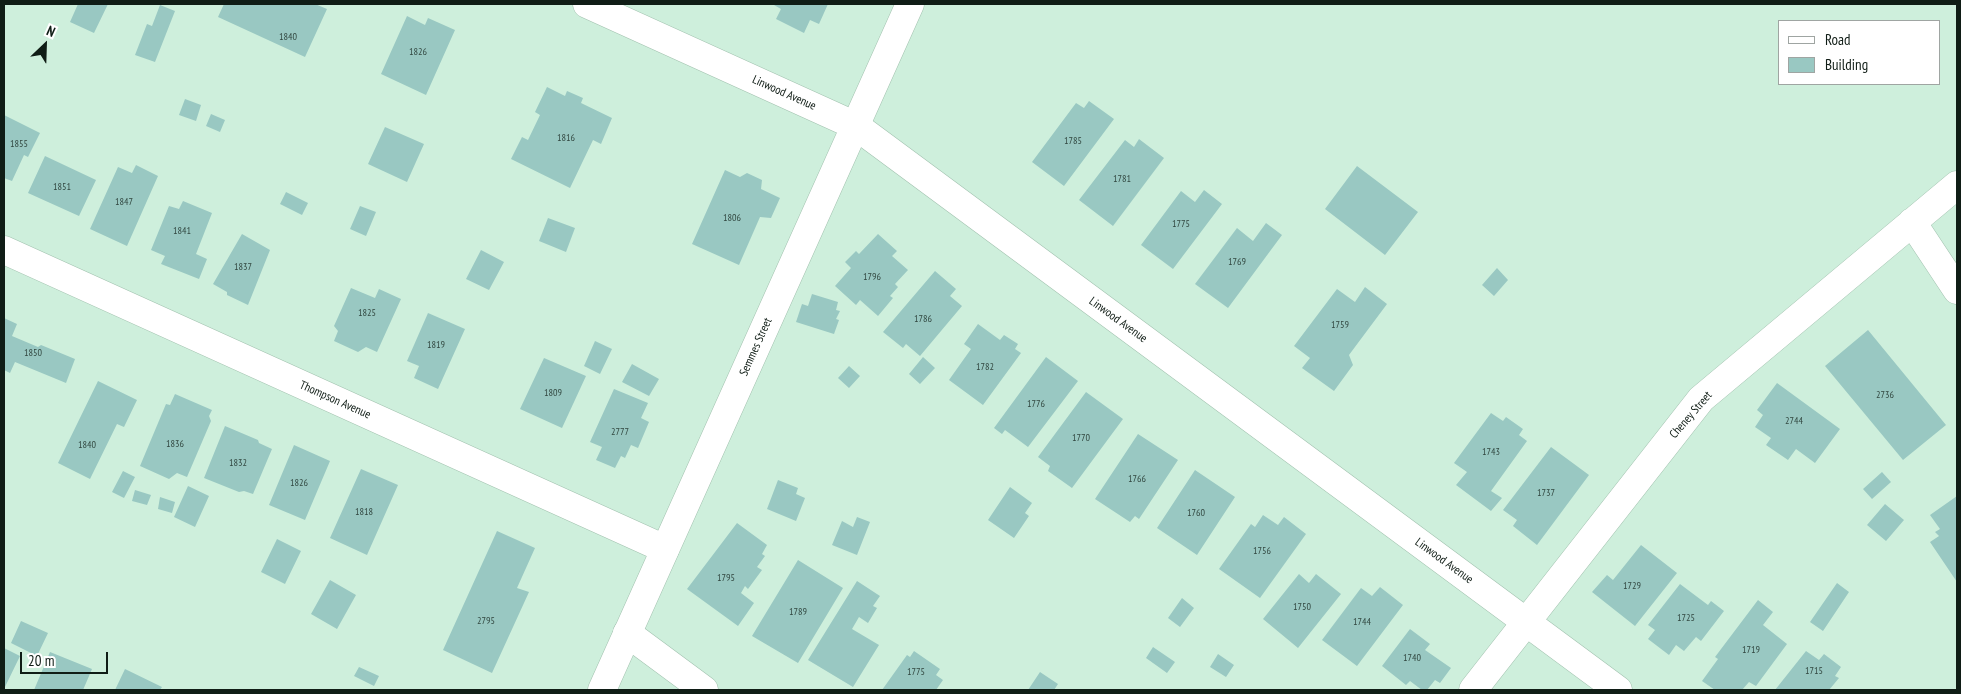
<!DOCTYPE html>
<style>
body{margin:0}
#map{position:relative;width:1961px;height:694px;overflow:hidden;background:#ceefdc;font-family:"PT Sans Narrow",sans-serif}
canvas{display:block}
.frame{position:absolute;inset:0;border:5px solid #101d16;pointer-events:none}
.legend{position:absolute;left:1778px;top:20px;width:162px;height:65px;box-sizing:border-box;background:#fff;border:1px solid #9fa5a2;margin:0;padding:6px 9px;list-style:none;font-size:15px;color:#101d16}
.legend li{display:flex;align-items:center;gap:10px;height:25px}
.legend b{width:25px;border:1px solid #9fa5a2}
.north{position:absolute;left:20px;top:20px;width:50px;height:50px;-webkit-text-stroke:4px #fff;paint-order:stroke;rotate:24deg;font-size:14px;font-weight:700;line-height:20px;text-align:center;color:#101d16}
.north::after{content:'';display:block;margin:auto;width:18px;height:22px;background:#101d16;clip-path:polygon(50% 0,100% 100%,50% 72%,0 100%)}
.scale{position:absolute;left:20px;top:652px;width:88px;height:22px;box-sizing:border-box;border:2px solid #101d16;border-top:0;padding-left:6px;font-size:15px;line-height:18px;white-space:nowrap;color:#101d16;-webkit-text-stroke:4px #fff;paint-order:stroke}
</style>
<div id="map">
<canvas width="1961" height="694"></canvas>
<div class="frame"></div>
<ul class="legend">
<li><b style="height:6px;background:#fff"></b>Road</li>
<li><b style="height:14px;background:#99c8c2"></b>Building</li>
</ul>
<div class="north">N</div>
<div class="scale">20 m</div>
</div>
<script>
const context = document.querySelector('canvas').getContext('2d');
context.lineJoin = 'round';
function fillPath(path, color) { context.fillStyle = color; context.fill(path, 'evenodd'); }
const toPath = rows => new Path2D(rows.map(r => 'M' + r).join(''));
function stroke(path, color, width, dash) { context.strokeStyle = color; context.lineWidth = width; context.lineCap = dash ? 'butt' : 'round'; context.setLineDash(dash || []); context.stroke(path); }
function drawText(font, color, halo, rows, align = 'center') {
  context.font = font + ' "PT Sans Narrow",sans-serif'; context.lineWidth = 4; context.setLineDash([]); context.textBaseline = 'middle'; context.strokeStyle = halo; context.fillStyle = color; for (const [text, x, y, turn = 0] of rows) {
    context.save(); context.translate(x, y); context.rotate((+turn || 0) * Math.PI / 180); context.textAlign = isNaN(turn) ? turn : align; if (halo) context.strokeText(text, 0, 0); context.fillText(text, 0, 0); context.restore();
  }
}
fillPath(toPath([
 [78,4,108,4,94,33,70,22],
 [224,4,315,4,327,9,305,57,218,17],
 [774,4,828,4,819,24,810,20,804,33,776,19,781,9,774,5],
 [160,5,175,11,155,62,135,55,147,24,152,26],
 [407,16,425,25,428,18,455,30,426,95,381,74],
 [547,87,565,96,567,91,583,98,581,103,612,118,601,144,593,140,570,188,511,159,522,137,528,140,540,115,535,112],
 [185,99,201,105,196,121,179,115],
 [1089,101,1114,119,1064,186,1032,162,1076,103,1084,108],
 [211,114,225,120,220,132,206,126],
 [4,115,40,133,28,157,24,155,12,181,4,178],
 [385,127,424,144,407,182,368,164],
 [1139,139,1164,158,1113,226,1079,200,1125,140,1134,147],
 [45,156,96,180,79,216,28,193],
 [136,165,158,176,127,246,90,229,118,167,132,173],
 [1357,166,1418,212,1385,255,1325,209],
 [725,170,740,177,747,173,762,180,761,189,780,198,771,218,760,217,739,265,692,244],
 [1204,190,1222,204,1173,269,1141,245,1181,191,1195,202],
 [286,192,308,203,302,215,280,204],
 [183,201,212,213,196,254,207,259,199,279,161,264,165,256,151,250,169,206,179,209],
 [360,206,376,212,366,236,350,229],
 [548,218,575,228,566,252,539,241],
 [1266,223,1282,235,1228,308,1195,284,1237,228,1253,241],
 [242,234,270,250,248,305,227,295,227,292,213,284],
 [878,234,897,251,892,256,908,270,895,284,898,287,890,296,893,298,878,316,860,300,856,305,835,286,851,268,845,262,856,251,859,254],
 [481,250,504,262,489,290,466,279],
 [1497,268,1508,280,1494,296,1482,285],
 [935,271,956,289,950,296,962,306,920,356,906,344,903,348,883,332],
 [1365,287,1387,304,1349,355,1353,365,1334,391,1302,368,1310,358,1294,346,1337,289,1355,302],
 [351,288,375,298,379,289,401,299,377,352,366,347,358,352,334,341,338,331,334,326],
 [812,294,838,302,836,310,840,311,836,319,839,320,834,334,796,322,802,304,808,306],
 [428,313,465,329,438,389,414,378,419,366,407,361],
 [4,318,17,324,12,336,38,347,41,345,75,359,66,383,15,362,10,373,4,370],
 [978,324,1000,340,1004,335,1018,344,1015,349,1021,353,983,405,949,380,971,349,964,344],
 [1868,330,1946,425,1903,460,1825,366],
 [595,341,612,349,600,374,584,366],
 [923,357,935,368,920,384,909,374],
 [1046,357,1078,381,1028,447,1005,430,1002,434,994,428],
 [544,358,586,376,562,428,520,409],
 [632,364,659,379,649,396,622,382],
 [849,366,860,376,849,388,838,378],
 [98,381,137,400,124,427,117,424,90,479,58,463],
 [1777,383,1840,429,1815,463,1796,449,1788,460,1766,445,1771,438,1755,427,1763,415,1757,410],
 [614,389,648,403,641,418,649,422,638,448,631,445,625,458,621,456,615,468,596,460,602,447,590,442],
 [1086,392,1123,419,1072,488,1048,471,1050,466,1038,457],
 [175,394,212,410,209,416,211,421,187,477,177,473,169,479,140,466,166,404,170,405],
 [1491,413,1503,421,1506,417,1523,429,1519,435,1527,441,1491,491,1502,498,1491,511,1456,485,1467,472,1454,463],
 [225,426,258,440,259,443,272,449,253,494,244,491,239,492,204,478],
 [1138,434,1178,460,1139,519,1135,516,1130,522,1095,499],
 [294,445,330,461,305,520,269,505],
 [1551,447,1589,475,1537,545,1513,526,1517,520,1503,510],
 [361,469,398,485,367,555,330,538],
 [1195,470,1235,497,1197,555,1157,528],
 [123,471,135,477,124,498,112,492],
 [1882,472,1891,482,1872,499,1863,489],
 [778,480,798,488,796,494,805,498,796,521,767,509],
 [188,486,209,496,195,527,174,517],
 [1010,487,1032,503,1025,513,1029,516,1014,538,988,520],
 [135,490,151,495,147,505,132,501],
 [1957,496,1957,582,1930,542,1939,536,1935,532,1940,529,1930,515],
 [160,497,175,502,172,513,158,509],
 [1885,504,1904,520,1886,541,1867,525],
 [1263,515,1278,525,1284,517,1306,534,1260,598,1219,569,1251,524,1255,527],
 [857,517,870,522,857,555,832,545,842,521,853,527],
 [737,523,767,545,762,554,765,556,757,567,762,570,748,589,745,586,741,593,754,603,738,626,687,589],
 [497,531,535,548,517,588,529,592,492,673,443,650],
 [277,539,301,551,285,584,261,572],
 [1641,545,1677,573,1635,626,1592,592,1607,575,1613,580],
 [798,560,843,588,798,663,752,636],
 [1299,574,1309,583,1316,574,1341,594,1298,648,1263,619],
 [330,580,356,595,337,629,311,614],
 [857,581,880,596,873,606,877,608,868,623,859,617,852,629,879,645,853,687,808,660],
 [1837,583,1849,592,1823,631,1810,622],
 [1680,584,1708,605,1711,601,1724,611,1701,641,1696,637,1684,651,1676,645,1669,655,1648,639,1655,630,1648,625],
 [1380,587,1403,605,1357,666,1322,640,1361,588,1372,596],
 [1182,598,1194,608,1180,627,1168,618],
 [1758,600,1773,612,1763,625,1787,644,1756,686,1749,682,1742,690,1715,690,1702,681,1718,659,1715,657],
 [21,621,48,633,37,656,11,643],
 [1410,629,1430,644,1425,650,1451,668,1440,683,1435,680,1427,690,1422,690,1410,681,1406,685,1382,666],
 [1153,647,1175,662,1167,673,1146,658],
 [4,648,20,656,4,689],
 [914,651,940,669,936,675,943,680,936,690,882,690,907,655,910,657],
 [1806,651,1819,660,1824,654,1841,667,1835,676,1839,678,1829,690,1775,690],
 [50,652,92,669,83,690,34,690],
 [1218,654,1234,665,1226,677,1210,667],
 [359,667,379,676,374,686,354,676],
 [125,669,162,687,160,690,115,690],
 [1040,672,1058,684,1054,690,1028,690]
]), '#99c8c2');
const street = toPath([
 [587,4,856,126,1618,690],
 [1912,222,1957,290],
 [4,250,665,549],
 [627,633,704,690],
 [1473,690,1701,399,1957,185]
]);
const secondary = toPath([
 [602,690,910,4]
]);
stroke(street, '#a1c1ae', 29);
stroke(secondary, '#a1c1ae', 29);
stroke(street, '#fff', 28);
stroke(secondary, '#fff', 28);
drawText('10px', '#324841', null, [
 ["1840",288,37],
 ["1826",418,52],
 ["1816",566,138],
 ["1785",1073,141],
 ["1855",19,144],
 ["1781",1122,179],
 ["1851",62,187],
 ["1847",124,202],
 ["1806",732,218],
 ["1775",1181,224],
 ["1841",182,231],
 ["1769",1237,262],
 ["1837",243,267],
 ["1796",872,277],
 ["1825",367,313],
 ["1786",923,319],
 ["1759",1340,325],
 ["1819",436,345],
 ["1850",33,353],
 ["1782",985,367],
 ["1809",553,393],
 ["2736",1885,395],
 ["1776",1036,404],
 ["2744",1794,421],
 ["2777",620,432],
 ["1770",1081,438],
 ["1836",175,444],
 ["1840",87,445],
 ["1743",1491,452],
 ["1832",238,463],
 ["1766",1137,479],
 ["1826",299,483],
 ["1737",1546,493],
 ["1818",364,512],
 ["1760",1196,513],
 ["1756",1262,551],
 ["1795",726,578],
 ["1729",1632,586],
 ["1750",1302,607],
 ["1789",798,612],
 ["1725",1686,618],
 ["2795",486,621],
 ["1744",1362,622],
 ["1719",1751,650],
 ["1740",1412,658],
 ["1715",1814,671],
 ["1775",916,672]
]);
drawText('12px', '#101d16', '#fff', [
 ["Linwood Avenue",784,93,24],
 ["Linwood Avenue",1118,320,36],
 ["Semmes Street",756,347,-66],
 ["Thompson Avenue",335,400,24],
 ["Cheney Street",1691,415,-49],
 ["Linwood Avenue",1444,561,36]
]);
</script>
